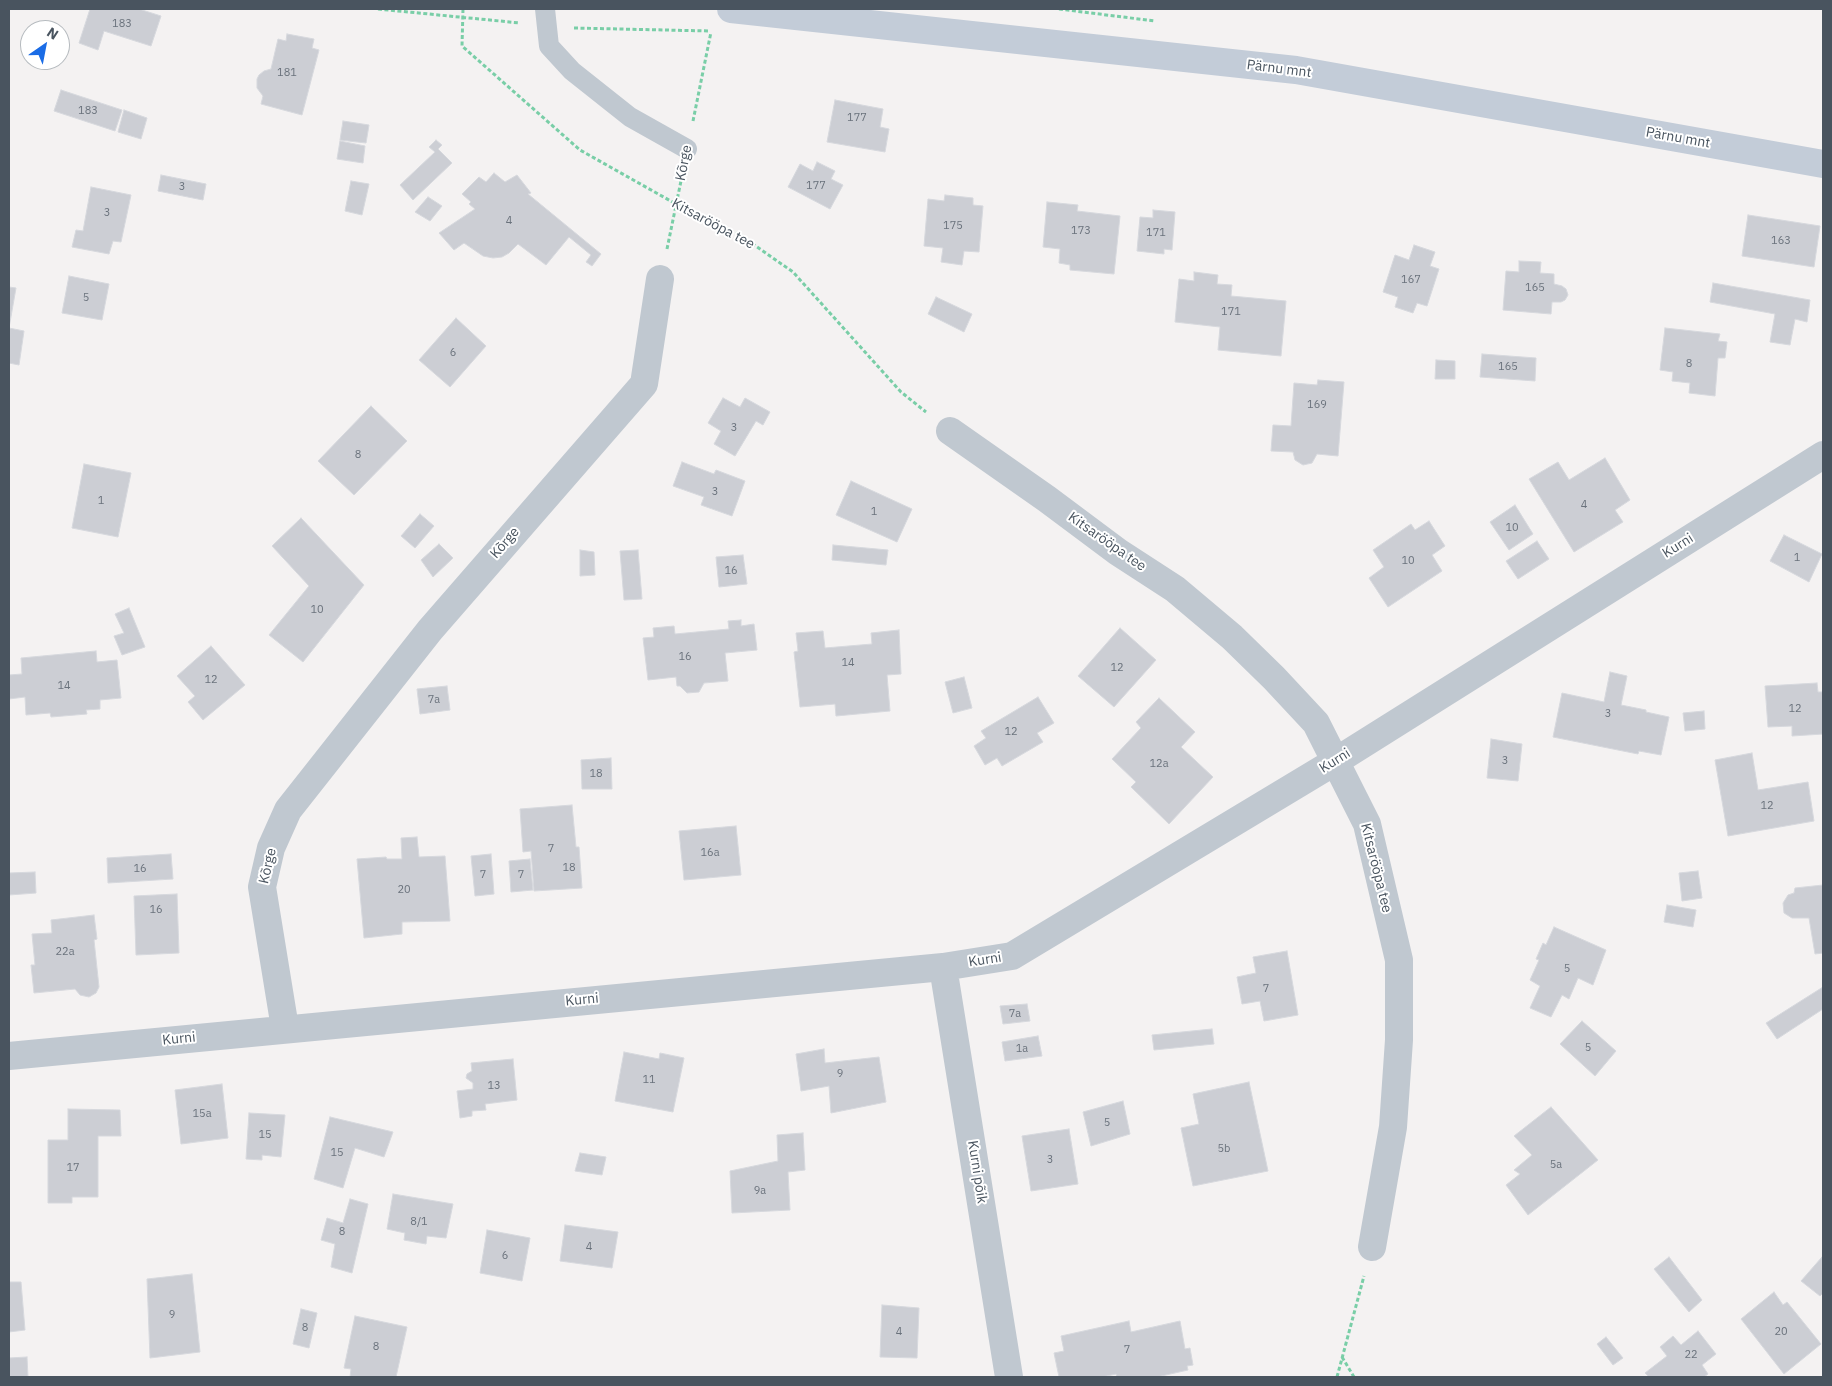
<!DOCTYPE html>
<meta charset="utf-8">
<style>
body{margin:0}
#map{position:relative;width:1832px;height:1386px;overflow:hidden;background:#f4f2f2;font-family:"IBM Plex Sans",sans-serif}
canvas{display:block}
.frame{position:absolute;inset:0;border:10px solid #49545f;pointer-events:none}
.north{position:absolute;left:20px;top:20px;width:50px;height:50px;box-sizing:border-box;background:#fff;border:1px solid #b6bbbf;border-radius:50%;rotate:33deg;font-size:14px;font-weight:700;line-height:20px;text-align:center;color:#49545f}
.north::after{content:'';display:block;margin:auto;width:18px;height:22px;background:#1a6ce6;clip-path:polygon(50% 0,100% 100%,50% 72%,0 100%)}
</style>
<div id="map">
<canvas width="1832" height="1386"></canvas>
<div class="frame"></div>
<div class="north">N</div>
</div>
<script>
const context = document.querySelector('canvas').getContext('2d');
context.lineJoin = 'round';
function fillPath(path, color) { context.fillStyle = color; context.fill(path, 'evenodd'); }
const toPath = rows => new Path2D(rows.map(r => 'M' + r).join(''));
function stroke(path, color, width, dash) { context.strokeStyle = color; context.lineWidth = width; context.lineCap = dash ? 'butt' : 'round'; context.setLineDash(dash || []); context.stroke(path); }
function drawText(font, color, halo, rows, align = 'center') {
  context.font = font + ' "IBM Plex Sans",sans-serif'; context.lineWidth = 4; context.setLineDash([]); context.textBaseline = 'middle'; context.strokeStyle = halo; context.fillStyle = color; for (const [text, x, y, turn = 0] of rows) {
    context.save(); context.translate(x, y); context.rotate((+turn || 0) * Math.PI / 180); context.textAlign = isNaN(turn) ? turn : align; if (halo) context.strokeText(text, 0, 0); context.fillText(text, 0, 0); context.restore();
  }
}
const building = toPath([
 [90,9,139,9,161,16,151,46,104,31,98,50,79,43,90,9],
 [287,34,314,39,312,48,319,50,302,115,261,104,263,96,257,88,257,79,259,75,264,71,271,69,278,39,286,41,287,34],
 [61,90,122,110,115,131,54,111,61,90],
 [835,100,883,109,880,127,889,129,885,152,827,142,835,100],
 [124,110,147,118,141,139,118,132,124,110],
 [343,121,369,125,366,143,340,140,343,121],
 [436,140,442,145,438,149,452,163,413,200,400,185,435,152,429,147,436,140],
 [340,141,365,146,363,163,337,159,340,141],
 [817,162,835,171,831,179,843,185,830,209,788,187,800,164,813,171,817,162],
 [494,173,505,182,517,175,531,193,528,194,601,254,592,266,586,262,591,255,569,237,546,265,518,244,509,253,502,257,493,258,483,256,464,243,454,250,439,233,475,209,469,204,471,202,462,194,479,177,486,182,494,173],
 [161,175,206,184,203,200,158,191,161,175],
 [351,181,369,184,362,215,345,211,351,181],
 [91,187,131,195,121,242,113,241,109,254,72,247,76,230,83,231,91,187],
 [945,195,973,198,973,205,983,206,979,252,964,251,962,265,941,262,943,248,924,246,928,199,944,201,945,195],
 [428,197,442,206,430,221,415,212,428,197],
 [1047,202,1078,205,1077,211,1120,216,1114,274,1070,270,1070,265,1059,263,1060,249,1043,247,1047,202],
 [1153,210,1175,212,1172,250,1164,249,1164,254,1137,251,1140,217,1153,218,1153,210],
 [1748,215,1820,226,1814,267,1742,256,1748,215],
 [1414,245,1435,252,1430,266,1439,269,1427,306,1417,303,1413,313,1395,307,1398,297,1383,292,1395,255,1409,260,1414,245],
 [1519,261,1541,262,1540,273,1554,274,1554,284,1562,286,1566,289,1568,295,1565,300,1561,302,1552,302,1551,314,1503,310,1506,271,1519,272,1519,261],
 [1194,272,1218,275,1217,284,1232,285,1231,296,1286,301,1281,356,1218,350,1220,327,1175,322,1179,279,1194,281,1194,272],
 [69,276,109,284,102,320,62,313,69,276],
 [1713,283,1810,300,1807,322,1795,319,1790,345,1770,342,1775,314,1710,302,1713,283],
 [9,287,16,288,9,328,9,287],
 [936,297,972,314,964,332,928,314,936,297],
 [456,318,486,346,450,387,419,360,456,318],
 [9,328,24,331,19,365,9,363,9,328],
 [1665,328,1720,334,1718,341,1727,342,1725,358,1718,358,1715,396,1689,393,1690,383,1672,381,1673,372,1660,370,1665,328],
 [1482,354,1536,358,1535,381,1480,377,1482,354],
 [1436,360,1455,361,1455,379,1435,379,1436,360],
 [1318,380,1344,382,1338,456,1317,454,1312,463,1303,465,1295,460,1293,452,1271,451,1273,425,1291,426,1294,383,1317,385,1318,380],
 [723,398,740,407,745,398,770,412,763,425,756,421,735,456,714,444,721,431,708,423,723,398],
 [371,406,407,441,354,495,318,461,371,406],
 [1605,458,1630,500,1615,510,1623,522,1574,552,1529,479,1558,462,1569,480,1605,458],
 [682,462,714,474,716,470,745,481,732,516,701,505,704,497,673,486,682,462],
 [84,464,131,473,118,537,72,528,84,464],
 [851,481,912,509,897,542,836,515,851,481],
 [1515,505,1533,534,1509,550,1490,522,1515,505],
 [420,514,434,526,415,548,401,536,420,514],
 [301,518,364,585,303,662,269,635,309,586,272,546,301,518],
 [1429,521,1445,546,1432,555,1442,571,1388,607,1369,578,1384,567,1373,550,1411,524,1415,530,1429,521],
 [1784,535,1822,554,1809,582,1770,561,1784,535],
 [1537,541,1549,559,1518,579,1506,561,1537,541],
 [439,544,453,558,433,577,421,560,439,544],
 [833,545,888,550,886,565,832,560,833,545],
 [580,550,594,552,595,575,580,576,580,550],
 [638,550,642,599,624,600,620,551,638,550],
 [743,555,747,584,719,587,716,557,743,555],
 [129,608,145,647,122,655,114,636,124,633,115,614,129,608],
 [741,620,741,626,754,624,757,650,725,653,728,681,704,683,699,692,687,693,680,686,677,686,676,677,648,680,643,638,654,637,653,628,674,626,675,634,729,629,728,621,741,620],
 [1120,628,1156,660,1114,707,1078,676,1120,628],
 [899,630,901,674,887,675,890,711,836,716,835,704,800,707,794,652,798,651,796,633,823,631,825,648,872,644,871,633,899,630],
 [211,646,245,685,203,720,188,702,195,696,177,676,211,646],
 [96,651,97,662,117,660,121,698,100,700,100,709,86,710,87,714,51,717,50,713,26,715,25,697,9,699,9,675,22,674,21,658,96,651],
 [1610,672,1627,676,1621,705,1646,710,1646,712,1669,717,1661,755,1639,751,1638,754,1553,737,1562,693,1604,702,1610,672],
 [964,677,972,708,953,713,945,682,964,677],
 [1817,683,1818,692,1823,692,1823,734,1792,736,1792,726,1768,727,1765,686,1817,683],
 [447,686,450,710,420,714,417,689,447,686],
 [1038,697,1054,723,1037,733,1043,742,1002,766,997,758,985,765,974,746,986,738,981,731,1038,697],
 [1159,698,1195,732,1181,747,1213,777,1169,824,1131,787,1136,782,1112,759,1141,728,1136,722,1159,698],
 [1704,711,1705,729,1685,731,1683,713,1704,711],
 [1491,739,1522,744,1518,781,1487,778,1491,739],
 [1752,753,1758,790,1808,782,1814,821,1728,836,1715,760,1752,753],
 [611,758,612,789,582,789,581,760,611,758],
 [572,805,576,847,579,847,582,888,534,891,531,851,523,852,520,809,572,805],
 [736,826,741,875,684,880,679,831,736,826],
 [417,837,419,857,445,856,450,921,402,922,402,934,364,938,357,859,386,857,387,859,402,859,401,838,417,837],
 [171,854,173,879,108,883,107,858,171,854],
 [491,854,494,894,475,896,471,856,491,854],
 [530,859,533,890,511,892,509,861,530,859],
 [1698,871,1702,898,1682,901,1679,873,1698,871],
 [35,872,36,893,9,895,9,873,35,872],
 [1823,885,1823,953,1815,954,1809,918,1792,918,1784,913,1783,903,1788,895,1794,893,1795,888,1823,885],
 [177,894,179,953,136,955,134,896,177,894],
 [1667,905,1696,910,1693,927,1664,922,1667,905],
 [94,915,97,939,94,940,99,987,96,993,89,997,80,995,75,989,34,993,31,965,35,965,32,934,52,933,51,920,94,915],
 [1554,927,1606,950,1593,985,1578,978,1569,999,1562,995,1551,1017,1530,1008,1540,986,1530,980,1539,960,1536,959,1543,943,1546,945,1554,927],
 [1287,951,1298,1015,1264,1021,1260,1001,1242,1004,1237,977,1256,973,1253,957,1287,951],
 [1823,987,1823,1009,1777,1039,1766,1023,1823,987],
 [1027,1004,1030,1021,1003,1024,1000,1006,1027,1004],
 [1582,1021,1616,1051,1595,1076,1560,1044,1582,1021],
 [1212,1029,1214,1044,1154,1050,1152,1035,1212,1029],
 [1038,1036,1042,1056,1005,1061,1002,1042,1038,1036],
 [824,1049,825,1063,879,1057,886,1102,831,1113,829,1086,801,1091,796,1054,824,1049],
 [624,1052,659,1059,660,1053,684,1058,673,1112,615,1101,624,1052],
 [513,1059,517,1100,485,1104,486,1110,472,1111,472,1116,460,1118,457,1091,473,1089,473,1083,466,1078,467,1074,472,1071,471,1063,513,1059],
 [1249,1082,1268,1171,1193,1186,1181,1128,1199,1124,1193,1094,1249,1082],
 [222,1084,228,1138,181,1144,175,1090,222,1084],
 [1123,1101,1130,1134,1091,1146,1083,1112,1123,1101],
 [1551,1107,1598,1160,1528,1215,1506,1185,1520,1174,1514,1170,1532,1155,1514,1136,1551,1107],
 [68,1109,120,1110,121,1136,98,1136,98,1197,72,1197,72,1203,48,1203,48,1140,68,1140,68,1109],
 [249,1113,285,1115,281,1157,262,1155,262,1160,246,1159,249,1113],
 [330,1117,393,1132,384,1157,355,1148,343,1188,314,1179,330,1117],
 [1069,1129,1078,1184,1031,1191,1022,1136,1069,1129],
 [803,1133,805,1170,788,1172,790,1210,732,1213,730,1171,778,1161,777,1135,803,1133],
 [580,1153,606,1157,602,1175,575,1171,580,1153],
 [393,1194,453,1204,446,1238,427,1236,426,1244,404,1240,405,1233,387,1229,393,1194],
 [350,1199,368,1204,352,1273,331,1267,335,1244,321,1240,327,1218,343,1223,350,1199],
 [565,1225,618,1232,612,1268,560,1261,565,1225],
 [487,1230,530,1238,522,1281,480,1273,487,1230],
 [1669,1257,1702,1300,1689,1312,1654,1269,1669,1257],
 [1822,1257,1823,1293,1820,1296,1801,1281,1822,1257],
 [192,1274,200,1352,150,1358,147,1279,192,1274],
 [9,1282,21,1282,25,1330,9,1332,9,1282],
 [1774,1292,1783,1305,1787,1302,1821,1344,1784,1374,1741,1319,1774,1292],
 [882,1305,919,1308,917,1358,880,1357,882,1305],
 [301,1309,317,1313,309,1348,293,1344,301,1309],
 [355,1316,407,1327,396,1377,350,1377,351,1369,344,1368,355,1316],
 [1129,1321,1131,1332,1180,1321,1185,1349,1190,1348,1193,1365,1187,1366,1188,1370,1157,1377,1117,1377,1116,1374,1102,1377,1059,1377,1054,1353,1064,1351,1061,1336,1129,1321],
 [1698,1331,1716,1354,1702,1365,1708,1374,1704,1377,1649,1377,1645,1373,1667,1356,1660,1347,1673,1336,1681,1345,1698,1331],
 [1606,1337,1623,1358,1613,1365,1597,1344,1606,1337],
 [27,1357,28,1377,9,1377,9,1358,27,1357]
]);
fillPath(building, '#ccced4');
stroke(building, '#d6d8dd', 1);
stroke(toPath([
 [378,9,520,23],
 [463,9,462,46,580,150,676,204,740,235,793,272,901,392,926,412],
 [1059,9,1155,21],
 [574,28,710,31],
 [693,121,711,32],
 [667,249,682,176],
 [1342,1357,1354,1377],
 [1337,1377,1364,1276]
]), '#79cea7', 3, [4, 2.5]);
stroke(toPath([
 [545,9,549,46,572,71,630,117,687,149]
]), '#c0c8d0', 20);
stroke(toPath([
 [950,431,1047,499,1118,552,1175,589,1232,637,1274,678,1316,723,1367,824,1399,960,1399,1040,1393,1127,1372,1247],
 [943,967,1009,1377],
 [285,1028,262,887,271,848,288,810,430,630,644,384,660,279],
 [9,1056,943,967,1012,956,1336,761,1823,455]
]), '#c0c8d0', 28);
stroke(toPath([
 [731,9,1296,70,1823,164]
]), '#c3ccd8', 28);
drawText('11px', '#6a727c', null, [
 ["183",122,24],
 ["181",287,73],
 ["183",88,111],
 ["177",857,118],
 ["177",816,186],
 ["3",182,187],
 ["3",107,213],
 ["4",509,221],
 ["175",953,226],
 ["173",1081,231],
 ["171",1156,233],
 ["163",1781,241],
 ["167",1411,280],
 ["165",1535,288],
 ["5",86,298],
 ["171",1231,312],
 ["6",453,353],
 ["8",1689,364],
 ["165",1508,367],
 ["169",1317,405],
 ["3",734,428],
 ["8",358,455],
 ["3",715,492],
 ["1",101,501],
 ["4",1584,505],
 ["1",874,512],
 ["10",1512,528],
 ["1",1797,558],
 ["10",1408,561],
 ["16",731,571],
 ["10",317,610],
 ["16",685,657],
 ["14",848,663],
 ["12",1117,668],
 ["12",211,680],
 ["14",64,686],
 ["7a",434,700],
 ["12",1795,709],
 ["3",1608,714],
 ["12",1011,732],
 ["3",1505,761],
 ["12a",1159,764],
 ["18",596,774],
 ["12",1767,806],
 ["7",551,849],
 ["16a",710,853],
 ["18",569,868],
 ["16",140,869],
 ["7",483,875],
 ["7",521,875],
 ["20",404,890],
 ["16",156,910],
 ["22a",65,952],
 ["5",1567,969],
 ["7",1266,989],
 ["7a",1015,1014],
 ["5",1588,1048],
 ["1a",1022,1049],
 ["9",840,1074],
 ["11",649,1080],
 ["13",494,1086],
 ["15a",202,1114],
 ["5",1107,1123],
 ["15",265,1135],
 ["5b",1224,1149],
 ["15",337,1153],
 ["3",1050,1160],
 ["5a",1556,1165],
 ["17",73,1168],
 ["9a",760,1191],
 ["8/1",419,1222],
 ["8",342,1232],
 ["4",589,1247],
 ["6",505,1256],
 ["9",172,1315],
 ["8",305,1328],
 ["4",899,1332],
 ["20",1781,1332],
 ["8",376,1347],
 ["7",1127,1350],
 ["22",1691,1355]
]);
drawText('14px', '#49545f', '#fff', [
 ["Pärnu mnt",1279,69,7],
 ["Pärnu mnt",1678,138,10],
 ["Kõrge",684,163,-79],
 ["Kitsarööpa tee",713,224,28],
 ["Kitsarööpa tee",1107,542,35],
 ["Kõrge",505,543,-49],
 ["Kurni",1678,546,-32],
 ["Kurni",1335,761,-32],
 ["Kõrge",268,866,-77],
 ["Kitsarööpa tee",1376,868,76],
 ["Kurni",985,960,-9],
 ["Kurni",582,1000,-5],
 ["Kurni",179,1039,-6],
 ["Kurni põik",977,1172,81]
]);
</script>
